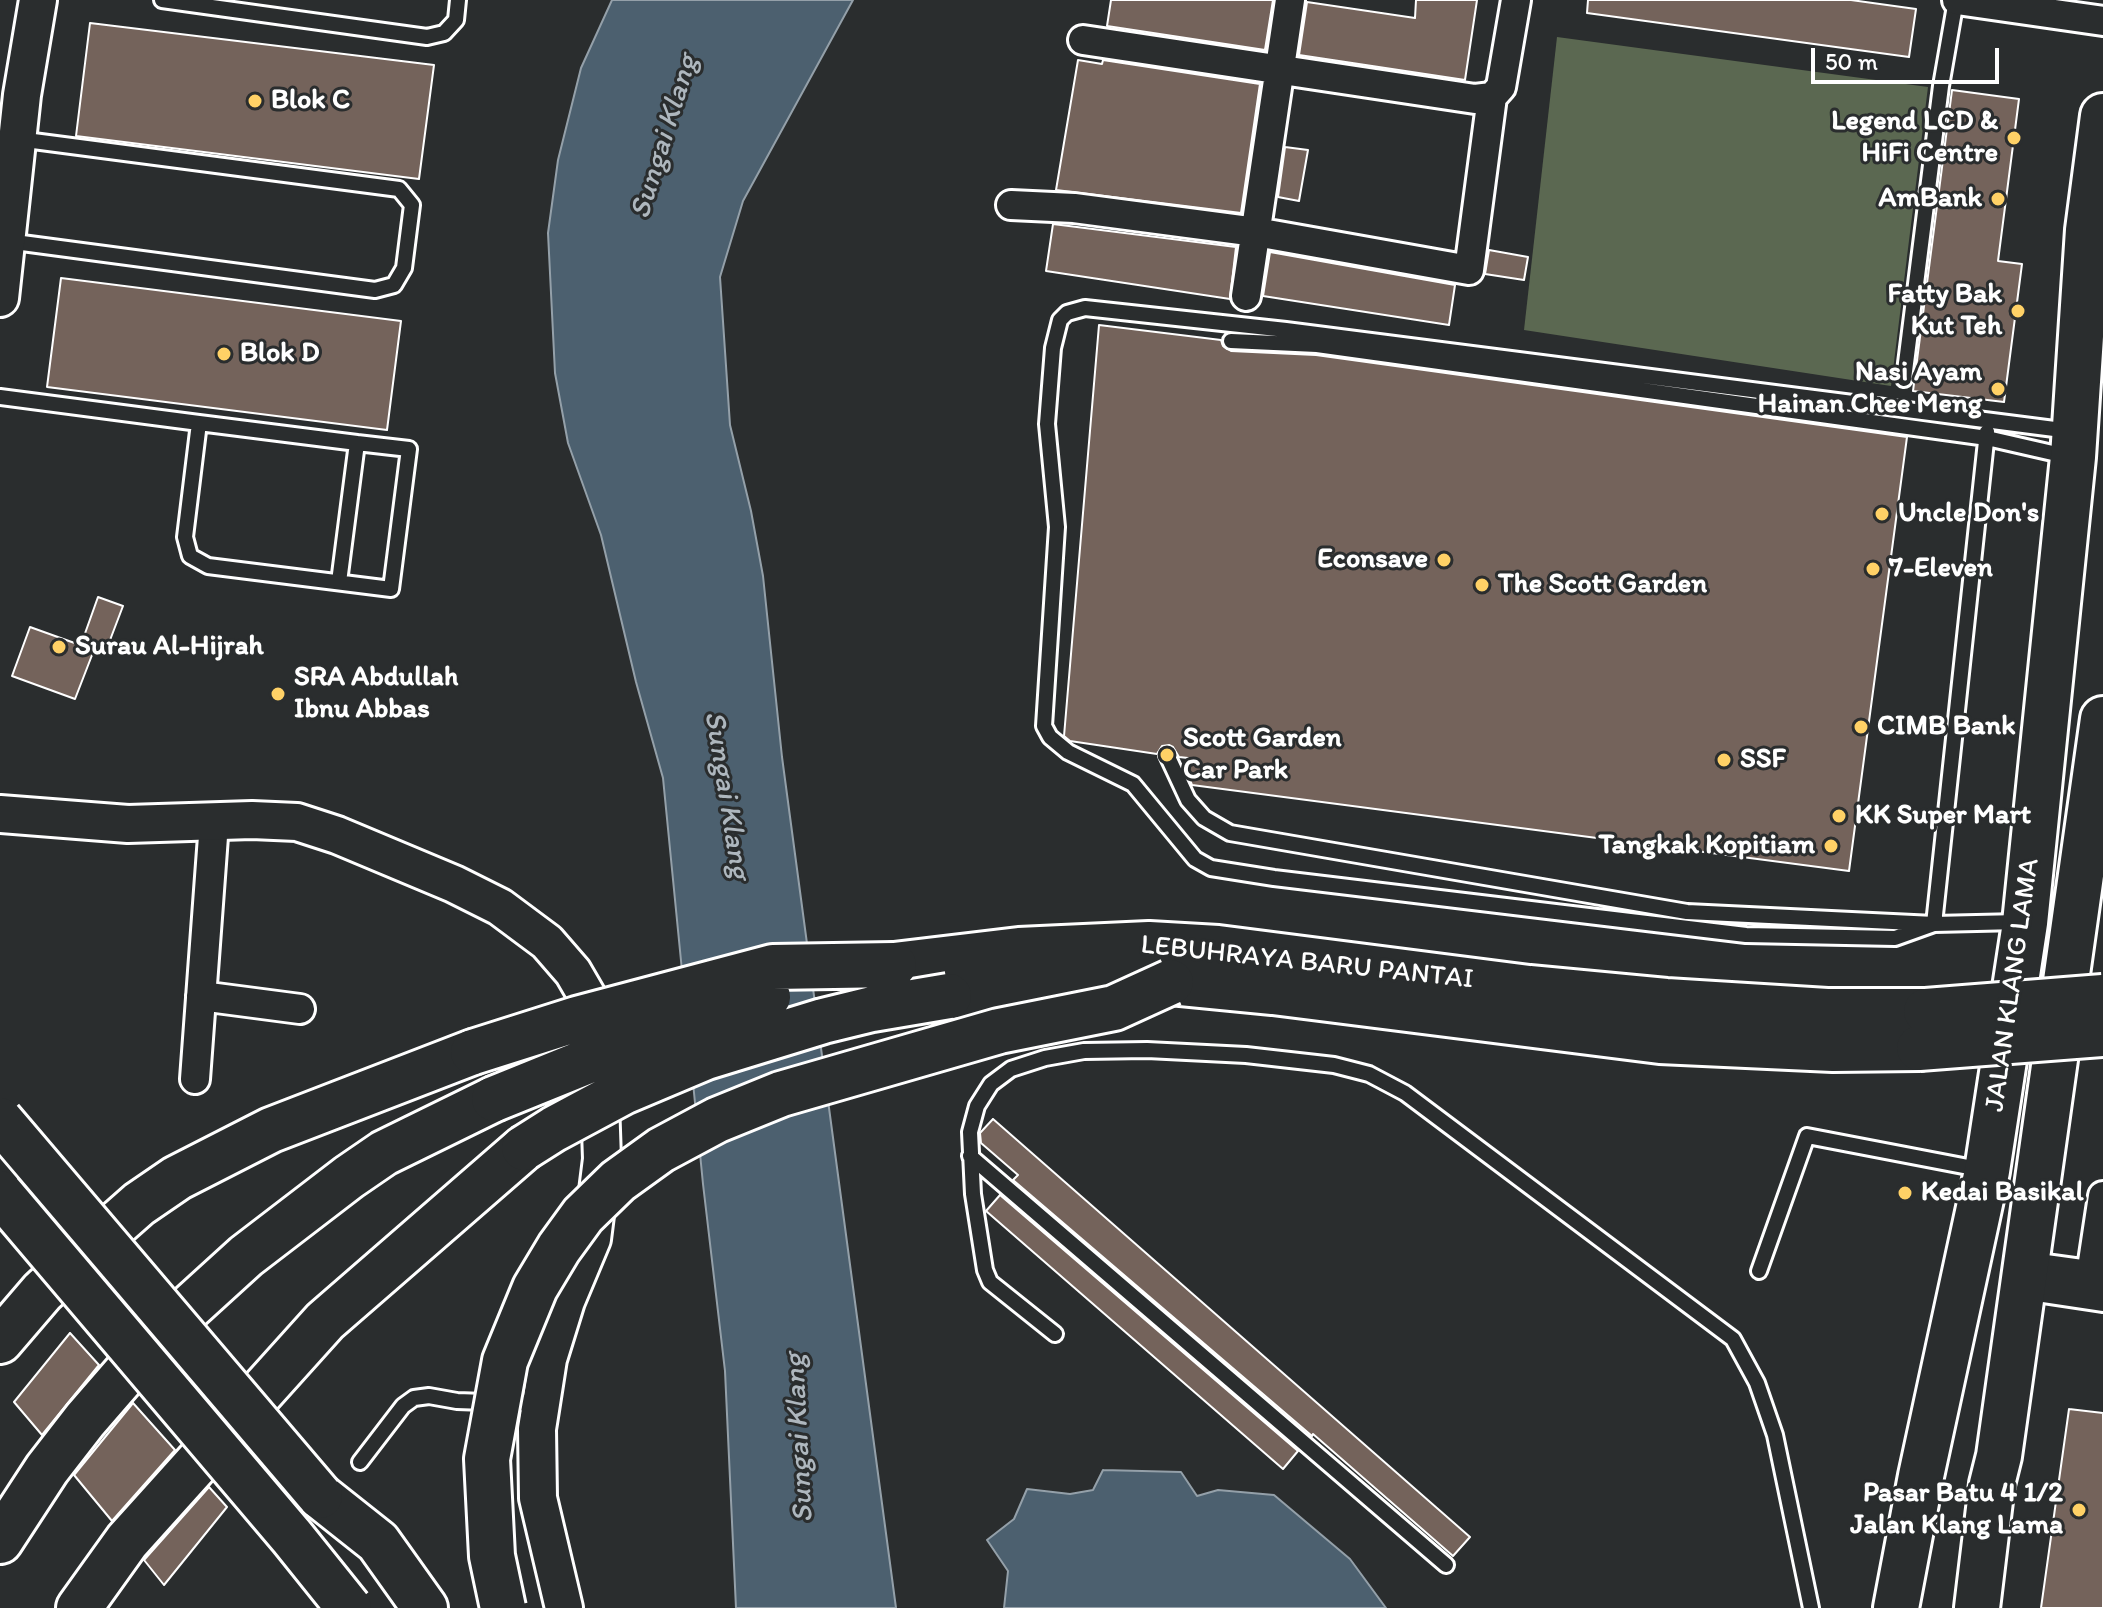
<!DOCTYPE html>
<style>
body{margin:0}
#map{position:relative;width:2103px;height:1608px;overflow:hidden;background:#2a2d2e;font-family:Itim,sans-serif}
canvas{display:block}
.scale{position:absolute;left:1811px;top:48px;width:188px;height:36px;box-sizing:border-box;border:4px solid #fff;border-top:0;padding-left:10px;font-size:24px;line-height:28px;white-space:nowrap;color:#fff;-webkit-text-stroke:6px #2a2d2e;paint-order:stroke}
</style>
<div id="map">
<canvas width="2103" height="1608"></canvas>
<div class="scale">50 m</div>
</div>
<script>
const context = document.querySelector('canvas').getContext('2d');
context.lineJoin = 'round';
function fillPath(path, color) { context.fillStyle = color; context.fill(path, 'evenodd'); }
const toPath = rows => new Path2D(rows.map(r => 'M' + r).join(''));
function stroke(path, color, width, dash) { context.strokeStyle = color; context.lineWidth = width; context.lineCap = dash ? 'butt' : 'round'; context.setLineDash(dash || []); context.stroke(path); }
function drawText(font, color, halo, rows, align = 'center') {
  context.font = font + ' Itim,sans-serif'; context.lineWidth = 6; context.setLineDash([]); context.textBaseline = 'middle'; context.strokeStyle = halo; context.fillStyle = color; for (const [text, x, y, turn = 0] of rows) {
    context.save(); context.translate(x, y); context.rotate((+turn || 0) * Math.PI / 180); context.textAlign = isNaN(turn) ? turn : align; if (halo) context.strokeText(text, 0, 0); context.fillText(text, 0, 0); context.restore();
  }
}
fillPath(toPath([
 [1557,37,1928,87,1891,386,1524,330]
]), '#5b6851');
const water = toPath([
 [612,0,853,0,743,201,720,277,730,425,751,511,763,576,782,757,896,1608,736,1608,725,1371,703,1184,663,778,636,682,601,535,568,443,555,373,548,233,558,160,581,68,612,0],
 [1103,1470,1181,1472,1197,1496,1218,1490,1274,1495,1350,1559,1386,1608,1004,1608,1008,1571,987,1540,1014,1519,1027,1489,1070,1494,1093,1490,1103,1470]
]);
fillPath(water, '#4c606f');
stroke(water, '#94a0a9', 2);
const building = toPath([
 [1111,0,1273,0,1265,50,1107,26,1111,0],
 [1416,0,1477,0,1465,80,1299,55,1307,2,1415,18,1416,0],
 [1588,0,1851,0,1916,9,1909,57,1587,13,1588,0],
 [90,23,434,65,419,179,76,136,90,23],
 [1078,60,1102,64,1103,60,1260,84,1241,213,1056,190,1078,60],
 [1952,90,2019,99,1998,261,2022,264,2004,402,1913,391,1952,90],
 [1285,147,1308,150,1299,201,1278,197,1285,147],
 [1053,224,1236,247,1230,299,1046,271,1053,224],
 [1489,250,1528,257,1524,280,1485,274,1489,250],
 [1270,252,1455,285,1449,325,1263,296,1270,252],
 [61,278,401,321,387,430,47,387,61,278],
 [1099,325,1221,340,1223,346,1231,351,1316,355,1907,437,1849,871,1192,785,1187,773,1188,758,1179,757,1173,747,1169,745,1162,746,1157,754,1070,741,1064,736,1099,325],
 [98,597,123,606,107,648,83,639,98,597],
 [30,627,94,650,75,699,12,676,30,627],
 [993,1119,1470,1537,1453,1556,1313,1434,1312,1436,1013,1180,1018,1175,981,1143,980,1133,993,1119],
 [1000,1195,1298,1451,1283,1469,986,1211,1000,1195],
 [70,1333,99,1365,42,1435,14,1402,70,1333],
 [133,1403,175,1450,112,1521,74,1475,133,1403],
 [2069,1409,2103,1413,2103,1608,2041,1608,2069,1409],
 [209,1487,227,1507,164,1585,144,1560,209,1487]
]);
fillPath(building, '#74635b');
stroke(building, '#fff', 2);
const service = toPath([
 [162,0,427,37,444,33,456,20,458,0],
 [7,241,375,290,394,285,404,268,412,205,399,189,18,139],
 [1231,341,1317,345,1987,438,2070,457],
 [1904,379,1941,86,1956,0],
 [0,397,199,423,357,443,409,449,391,589,208,566,190,556,185,537,199,423],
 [339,582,357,443],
 [1167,755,1188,800,1204,818,1230,833,1687,912,1934,924,2019,922],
 [1934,924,1895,938,1746,935,1274,878,1211,868,1195,859,1133,784,1068,752,1050,737,1044,726,1057,527,1047,424,1053,348,1060,320,1067,313,1085,308,1286,330,2070,431],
 [1934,924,1987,432],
 [970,1156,1446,1565],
 [1759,1271,1807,1136,1984,1170],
 [1055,1334,990,1282,985,1270,973,1194,970,1132,977,1106,991,1084,1011,1069,1045,1058,1084,1051,1147,1050,1246,1055,1334,1065,1369,1074,1405,1093,1733,1339,1757,1383,1775,1435,1811,1608],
 [360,1462,403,1406,414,1398,429,1396,457,1401,541,1404]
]);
const minor = toPath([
 [1957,0,2103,21],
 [1083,40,1475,99,1492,97,1501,87,1516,0],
 [1011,205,1074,208,1256,232,1469,270,1492,97],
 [1246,296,1290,0],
 [201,996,300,1009],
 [195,1079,214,823],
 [2025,1266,2103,1277],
 [2091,1275,2103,1196],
 [2023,1285,2103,1297]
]);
const tertiary = toPath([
 [0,298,22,95,38,0],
 [0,814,128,824,252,820,297,822,337,835,454,884,500,907,547,942,573,972,591,1003,599,1074,602,1159,592,1239,566,1301,548,1359,537,1429,538,1498,564,1608]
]);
const primary = toPath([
 [1896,1608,1921,1476,1987,1171,2025,923,2073,457,2088,230,2103,116],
 [1977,1608,1992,1484,1999,1456,2103,719]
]);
const motorway = toPath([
 [894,965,1019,950,1149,944,1218,948,1529,988,1666,1001,1827,1011,1926,1011],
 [949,996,1039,987,1171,982,1273,992,1660,1041,1833,1049,1919,1048],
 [0,1341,42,1292,88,1249,139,1204,177,1178,271,1130,473,1052],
 [320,1496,378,1542,425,1608],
 [0,1541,47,1469,85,1420,157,1337,246,1256,349,1177,384,1153,494,1099],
 [79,1608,127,1541,325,1321,524,1148]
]);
stroke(service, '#fff', 20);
stroke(minor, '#fff', 34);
stroke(tertiary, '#fff', 42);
stroke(primary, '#fff', 50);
stroke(motorway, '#fff', 50);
stroke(service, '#2a2d2e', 14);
stroke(minor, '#2a2d2e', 28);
stroke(tertiary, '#2a2d2e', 36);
stroke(primary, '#2a2d2e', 44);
stroke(motorway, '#2a2d2e', 44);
const motorwayBridge = toPath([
 [1926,1011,2103,997],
 [1919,1048,2103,1034],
 [473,1052,577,1019,773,967,894,965],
 [494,1099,615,1050,768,997],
 [0,1120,320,1496],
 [524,1148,554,1129,623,1092,706,1057,823,1021,872,1009,949,996],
 [0,1193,292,1537,349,1608],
 [503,1608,492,1556,487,1459,505,1361,535,1288,559,1248,583,1215,618,1181,661,1150,717,1120,781,1094,999,1031,1114,1008,1171,982]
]);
stroke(motorwayBridge, '#fff', 50, []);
stroke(motorwayBridge, '#2a2d2e', 44);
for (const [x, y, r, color] of [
 [255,101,8,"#ffd166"],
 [2014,138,8,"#ffd166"],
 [1998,199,8,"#ffd166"],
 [2018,311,8,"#ffd166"],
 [224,354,8,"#ffd166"],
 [1998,389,8,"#ffd166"],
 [1882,514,8,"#ffd166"],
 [1444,560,8,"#ffd166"],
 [1873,569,8,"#ffd166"],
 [1482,585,8,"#ffd166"],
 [59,647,8,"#ffd166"],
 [278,694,8,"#ffd166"],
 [1861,727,8,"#ffd166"],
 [1167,755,8,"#ffd166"],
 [1724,760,8,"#ffd166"],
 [1839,816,8,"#ffd166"],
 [1831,846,8,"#ffd166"],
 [1905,1193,8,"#ffd166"],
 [2079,1510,8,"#ffd166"]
]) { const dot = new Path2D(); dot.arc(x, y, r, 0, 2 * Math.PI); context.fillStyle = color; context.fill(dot); stroke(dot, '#2a2d2e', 3); }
drawText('bold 28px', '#fff', '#2a2d2e', [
 ["Blok C",271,101],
 ["Legend LCD &",1998,122,"right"],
 ["HiFi Centre",1998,154,"right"],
 ["AmBank",1982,199,"right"],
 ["Fatty Bak",2002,295,"right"],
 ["Kut Teh",2002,327,"right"],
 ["Blok D",240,354],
 ["Nasi Ayam",1982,373,"right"],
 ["Hainan Chee Meng",1982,405,"right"],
 ["Uncle Don's",1898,514],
 ["Econsave",1428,560,"right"],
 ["7-Eleven",1889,569],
 ["The Scott Garden",1498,585],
 ["Surau Al-Hijrah",75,647],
 ["SRA Abdullah",294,678],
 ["Ibnu Abbas",294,710],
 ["CIMB Bank",1877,727],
 ["Scott Garden",1183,739],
 ["Car Park",1183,771],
 ["SSF",1740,760],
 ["KK Super Mart",1855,816],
 ["Tangkak Kopitiam",1815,846,"right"],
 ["Kedai Basikal",1921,1193],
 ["Pasar Batu 4 1/2",2063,1494,"right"],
 ["Jalan Klang Lama",2063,1526,"right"]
], 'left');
drawText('28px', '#fff', '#2a2d2e', [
 ["LEBUHRAYA BARU PANTAI",1307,963,6],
 ["JALAN KLANG LAMA",2013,985,-82]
]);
drawText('italic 30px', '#aeb7be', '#2a2d2e', [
 ["Sungai Klang",665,137,-73],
 ["Sungai Klang",726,795,81],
 ["Sungai Klang",800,1438,-93]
]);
</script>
